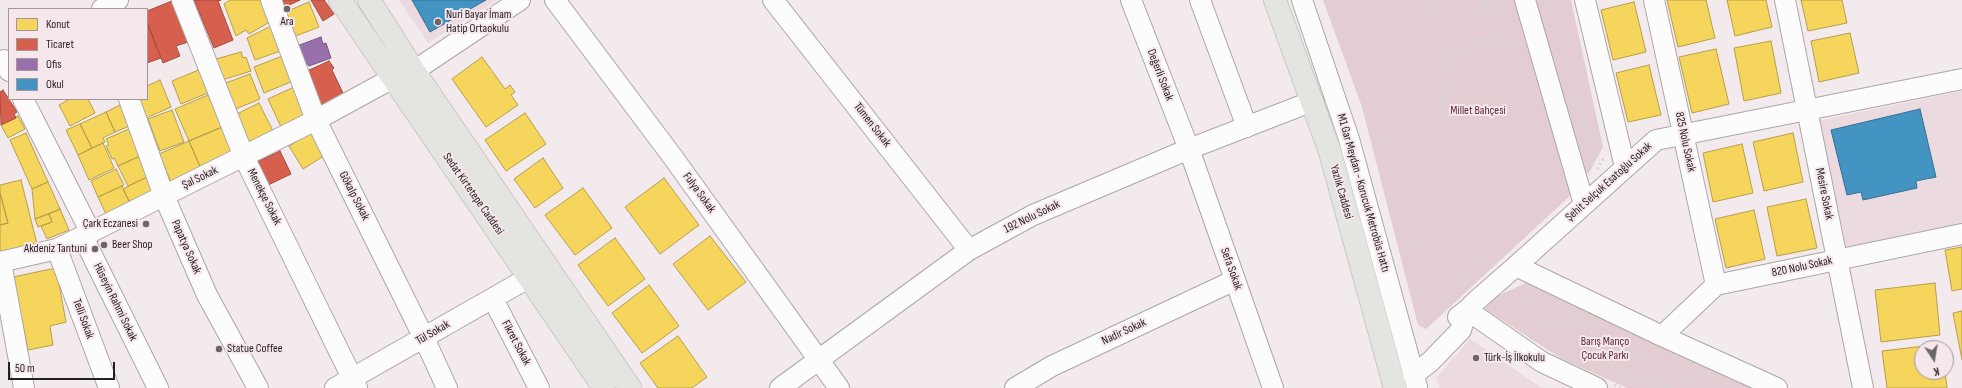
<!DOCTYPE html>
<meta charset="utf-8">
<style>
body{margin:0}
#map{position:relative;width:1962px;height:388px;overflow:hidden;background:#f2eaec;font-family:"Sofia Sans Condensed",sans-serif}
canvas{display:block}
.legend{position:absolute;left:8px;top:8px;width:140px;height:92px;box-sizing:border-box;background:#f5e7eb;border:1px solid #a1979a;margin:0;padding:5px 7px;list-style:none;font-size:12px;color:#241f21}
.legend li{display:flex;align-items:center;gap:8px;height:20px}
.legend b{width:20px;border:1px solid #a1979a}
.north{position:absolute;left:1914px;top:340px;width:40px;height:40px;box-sizing:border-box;background:#f5e7eb;border:1px solid #a1979a;border-radius:50%;rotate:168deg;font-size:11px;font-weight:700;line-height:16px;text-align:center;color:#241f21}
.north::after{content:'';display:block;margin:auto;width:14px;height:18px;background:#6c6668;clip-path:polygon(50% 0,100% 100%,50% 72%,0 100%)}
.scale{position:absolute;left:8px;top:362px;width:107px;height:18px;box-sizing:border-box;border:2px solid #241f21;border-top:0;padding-left:5px;font-size:12px;line-height:14px;white-space:nowrap;color:#241f21;-webkit-text-stroke:3px #f5e7eb;paint-order:stroke}
</style>
<div id="map">
<canvas width="1962" height="388"></canvas>
<ul class="legend">
<li><b style="height:11px;background:#f6d55c"></b>Konut</li>
<li><b style="height:11px;background:#d6604d"></b>Ticaret</li>
<li><b style="height:11px;background:#9970ab"></b>Ofis</li>
<li><b style="height:11px;background:#4393c3"></b>Okul</li>
</ul>
<div class="north">K</div>
<div class="scale">50 m</div>
</div>
<script>
const context = document.querySelector('canvas').getContext('2d');
context.lineJoin = 'round';
function fillPath(path, color) { context.fillStyle = color; context.fill(path, 'evenodd'); }
const toPath = rows => new Path2D(rows.map(r => 'M' + r).join(''));
function stroke(path, color, width, dash) { context.strokeStyle = color; context.lineWidth = width; context.lineCap = dash ? 'butt' : 'round'; context.setLineDash(dash || []); context.stroke(path); }
function drawText(font, color, halo, rows, align = 'center') {
  context.font = font + ' "Sofia Sans Condensed",sans-serif'; context.lineWidth = 4; context.setLineDash([]); context.textBaseline = 'middle'; context.strokeStyle = halo; context.fillStyle = color; for (const [text, x, y, turn = 0] of rows) {
    context.save(); context.translate(x, y); context.rotate((+turn || 0) * Math.PI / 180); context.textAlign = isNaN(turn) ? turn : align; if (halo) context.strokeText(text, 0, 0); context.fillText(text, 0, 0); context.restore();
  }
}
fillPath(toPath([
 [399,0,497,0,428,43],
 [1962,91,1962,228,1847,250,1817,121],
 [1470,339,1542,388,1440,388,1436,378]
]), '#ebdbe0');
fillPath(toPath([
 [1323,0,1571,0,1603,147,1589,173,1568,179,1572,194,1426,329,1418,325,1362,107],
 [1528,282,1752,388,1627,388,1562,359,1485,309,1495,297]
]), '#e3cdd3');
const homes = toPath([
 [230,0,264,0,273,20,249,34,246,30,236,36,224,4,230,0],
 [1667,0,1706,0,1715,38,1678,47,1667,0],
 [1727,0,1766,0,1772,27,1735,36,1727,0],
 [1801,0,1842,0,1847,23,1808,31,1801,0],
 [309,2,319,27,293,37,283,13,309,2],
 [1634,2,1646,52,1613,60,1601,10,1634,2],
 [273,25,283,50,255,60,247,38,273,25],
 [1850,33,1859,73,1819,82,1811,41,1850,33],
 [1771,41,1781,93,1744,101,1734,48,1771,41],
 [1716,49,1729,104,1692,113,1679,57,1716,49],
 [241,52,243,58,246,57,251,71,222,80,216,59,241,52],
 [285,55,293,81,264,93,254,67,285,55],
 [482,57,505,89,510,85,515,92,511,95,518,105,486,127,452,79,482,57],
 [1649,65,1661,115,1628,122,1616,73,1649,65],
 [201,69,210,92,181,104,172,81,201,69],
 [250,74,260,99,233,110,223,84,250,74],
 [160,80,171,107,146,118,138,99,147,99,147,86,160,80],
 [294,87,307,115,281,127,268,99,294,87],
 [208,95,222,127,189,141,175,109,208,95],
 [70,99,88,99,95,113,70,126,59,105,70,99],
 [259,103,274,133,247,145,233,116,259,103],
 [122,104,132,125,115,132,106,112,122,104],
 [172,110,184,142,160,151,148,119,172,110],
 [106,112,115,132,103,138,105,142,92,148,80,124,106,112],
 [525,113,546,144,506,171,485,140,525,113],
 [18,116,25,129,8,138,1,125,18,116],
 [80,124,92,148,78,155,66,130,80,124],
 [222,127,234,155,201,169,189,141,222,127],
 [129,129,140,156,118,166,114,158,112,159,106,146,109,145,106,139,129,129],
 [313,131,327,154,303,169,289,146,313,131],
 [26,133,48,182,32,189,10,140,26,133],
 [1793,133,1803,182,1764,191,1753,142,1793,133],
 [189,141,201,169,171,182,159,154,189,141],
 [103,143,114,168,89,180,78,155,103,143],
 [1742,144,1753,193,1713,202,1703,153,1742,144],
 [140,156,149,176,128,186,118,166,140,156],
 [543,158,563,188,535,208,514,179,543,158],
 [116,169,124,185,98,197,91,181,116,169],
 [149,176,156,191,130,203,123,189,149,176],
 [664,178,699,225,660,254,625,207,664,178],
 [21,180,37,244,0,254,0,225,8,223,0,193,0,185,21,180],
 [48,182,60,209,35,219,32,189,48,182],
 [122,186,130,203,106,214,98,197,122,186],
 [583,188,612,228,575,255,545,215,583,188],
 [0,193,8,223,0,225,0,193],
 [1806,199,1817,248,1777,256,1767,207,1806,199],
 [60,209,69,230,47,239,41,226,52,222,49,214,60,209],
 [1754,210,1765,259,1726,268,1715,219,1754,210],
 [49,214,52,222,38,227,35,219,49,214],
 [710,236,746,282,708,310,673,264,710,236],
 [615,238,645,279,608,306,578,265,615,238],
 [1962,247,1962,289,1952,291,1945,250,1962,247],
 [56,268,66,322,50,326,53,345,28,350,13,277,56,268],
 [1935,283,1940,335,1881,342,1875,290,1935,283],
 [649,285,679,326,642,353,612,313,649,285],
 [1962,311,1962,360,1953,313,1962,311],
 [678,336,707,377,692,388,658,388,640,363,678,336],
 [1942,344,1943,348,1922,348,1922,372,1945,372,1947,388,1887,388,1882,351,1942,344]
]);
fillPath(homes, '#f6d55c');
stroke(homes, '#b79e4a', 1);
const shops = toPath([
 [194,0,221,0,218,1,233,40,214,48,194,0],
 [278,0,300,0,281,9,278,0],
 [311,0,324,0,334,14,323,21,311,0],
 [172,1,188,42,176,46,180,56,163,63,147,22,147,11,172,1],
 [147,22,161,58,147,63,147,22],
 [329,61,334,68,332,70,343,93,343,97,319,109,305,72,329,61],
 [3,90,17,112,14,114,16,118,1,125,0,92,3,90],
 [280,151,291,174,264,187,253,164,280,151]
]);
fillPath(shops, '#d6604d');
stroke(shops, '#a14c40', 1);
const offices = toPath([
 [321,37,323,44,326,43,331,58,309,66,308,64,304,65,297,46,321,37]
]);
fillPath(offices, '#9970ab');
stroke(offices, '#765882', 1);
const schools = toPath([
 [412,0,486,0,430,32,412,0],
 [1920,109,1936,177,1916,181,1917,188,1863,200,1861,192,1847,195,1831,130,1920,109]
]);
fillPath(schools, '#4393c3');
stroke(schools, '#3a7092', 1);
const minor = toPath([
 [182,0,244,157,357,388],
 [271,0,316,120,424,338,447,388],
 [555,0,672,156,839,388],
 [773,0,969,250],
 [1131,0,1189,149,1273,388],
 [1200,0,1247,127],
 [1302,0,1349,139,1417,387],
 [1525,0,1584,204],
 [1585,0,1625,167],
 [1654,0,1716,285],
 [1785,0,1863,388],
 [102,9,118,0],
 [4,60,9,71],
 [414,71,520,0],
 [23,99,91,233],
 [129,99,164,196,207,295,258,388],
 [83,237,158,388],
 [57,249,109,388],
 [0,262,57,249,316,120,393,78],
 [1,262,24,388],
 [1516,266,1662,336,1777,388],
 [493,299,539,388],
 [1458,317,1467,310,1542,362,1597,388],
 [1662,336,1716,285,1962,234],
 [1413,375,1430,362,1461,330,1467,310,1476,301,1516,266,1656,140,1962,79],
 [335,388,530,277],
 [780,388,969,250,1033,215,1189,149,1313,101],
 [1015,388,1052,366,1235,280]
]);
const major = toPath([
 [340,0,604,388],
 [369,0,414,71,630,388],
 [1275,0,1330,152,1395,388]
]);
stroke(minor, '#aca6a7', 22);
stroke(major, '#cac7c7', 24);
stroke(toPath([
 [1342,0,1377,99,1397,174,1410,226,1418,286,1432,297,1449,296,1483,261,1488,247,1483,231,1459,186,1445,143,1442,106,1450,49,1465,25,1490,4,1491,0],
 [1425,0,1428,9,1432,29,1430,50,1433,74,1441,103],
 [1481,0,1512,14],
 [1548,0,1589,141,1584,146],
 [1484,41,1497,29,1501,18,1499,9],
 [1446,75,1459,55,1483,41,1510,42,1520,45],
 [1597,169,1605,156],
 [1511,291,1530,302,1530,311,1533,319,1541,325,1566,324,1574,328,1582,348,1590,356,1599,361,1618,350,1628,348,1635,350,1641,355,1654,383,1663,387,1688,382,1699,375,1700,372],
 [1530,302,1533,297,1595,327],
 [1570,326,1574,317],
 [1595,327,1590,336,1619,350],
 [1608,357,1612,366,1620,374,1631,381,1653,381],
 [1614,385,1621,388]
]), '#d8d5d6', 2.5, [2, 3]);
stroke(minor, '#fdfcfc', 20);
stroke(major, '#e4e5e0', 22);
for (const [x, y, r, color] of [
 [287,9,4,"#6c6668"],
 [438,22,4,"#6c6668"],
 [146,224,4,"#6c6668"],
 [104,245,4,"#6c6668"],
 [95,249,4,"#6c6668"],
 [219,349,4,"#6c6668"],
 [1476,358,4,"#6c6668"]
]) { const dot = new Path2D(); dot.arc(x, y, r, 0, 2 * Math.PI); context.fillStyle = color; context.fill(dot); stroke(dot, '#f5e7eb', 1.5); }
drawText('12px', '#241f21', '#f5e7eb', [
 ["Nuri Bayar İmam",446,15],
 ["Hatip Ortaokulu",446,29],
 ["Ara",287,22,"center"],
 ["Çark Eczanesi",138,224,"right"],
 ["Beer Shop",112,245],
 ["Akdeniz Tantuni",87,249,"right"],
 ["Statue Coffee",227,349],
 ["Türk-İş İlkokulu",1484,358]
], 'left');
drawText('12px', '#241f21', '#f5e7eb', [
 ["Değerli Sokak",1160,75,69],
 ["Tümen Sokak",872,125,52],
 ["825 Nolu Sokak",1685,142,78],
 ["Şal Sokak",200,178,-26],
 ["Şehit Selçuk Esatoğlu Sokak",1609,182,-42],
 ["Yazlık Caddesi",1341,192,74],
 ["Fulya Sokak",699,193,54],
 ["M1 Gar Meydan - Korucuk Metrobüs Hattı",1363,193,74],
 ["Sedat Kirtetepe Caddesi",473,194,55],
 ["Mesire Sokak",1824,194,79],
 ["Gökalp Sokak",354,196,63],
 ["Menekşe Sokak",264,197,63],
 ["192 Nolu Sokak",1032,217,-26],
 ["Papatya Sokak",186,247,66],
 ["820 Nolu Sokak",1802,267,-12],
 ["Sefa Sokak",1231,269,70],
 ["Hüseyin Rahmi Sokak",115,302,64],
 ["Telli Sokak",83,319,70],
 ["Nadir Sokak",1124,332,-25],
 ["Tül Sokak",433,333,-30],
 ["Fikret Sokak",516,343,62]
]);
drawText('12px', '#5d283c', '#f5e7eb', [
 ["Millet Bahçesi",1478,111],
 ["Barış Manço",1605,342],
 ["Çocuk Parkı",1605,356]
]);
</script>
